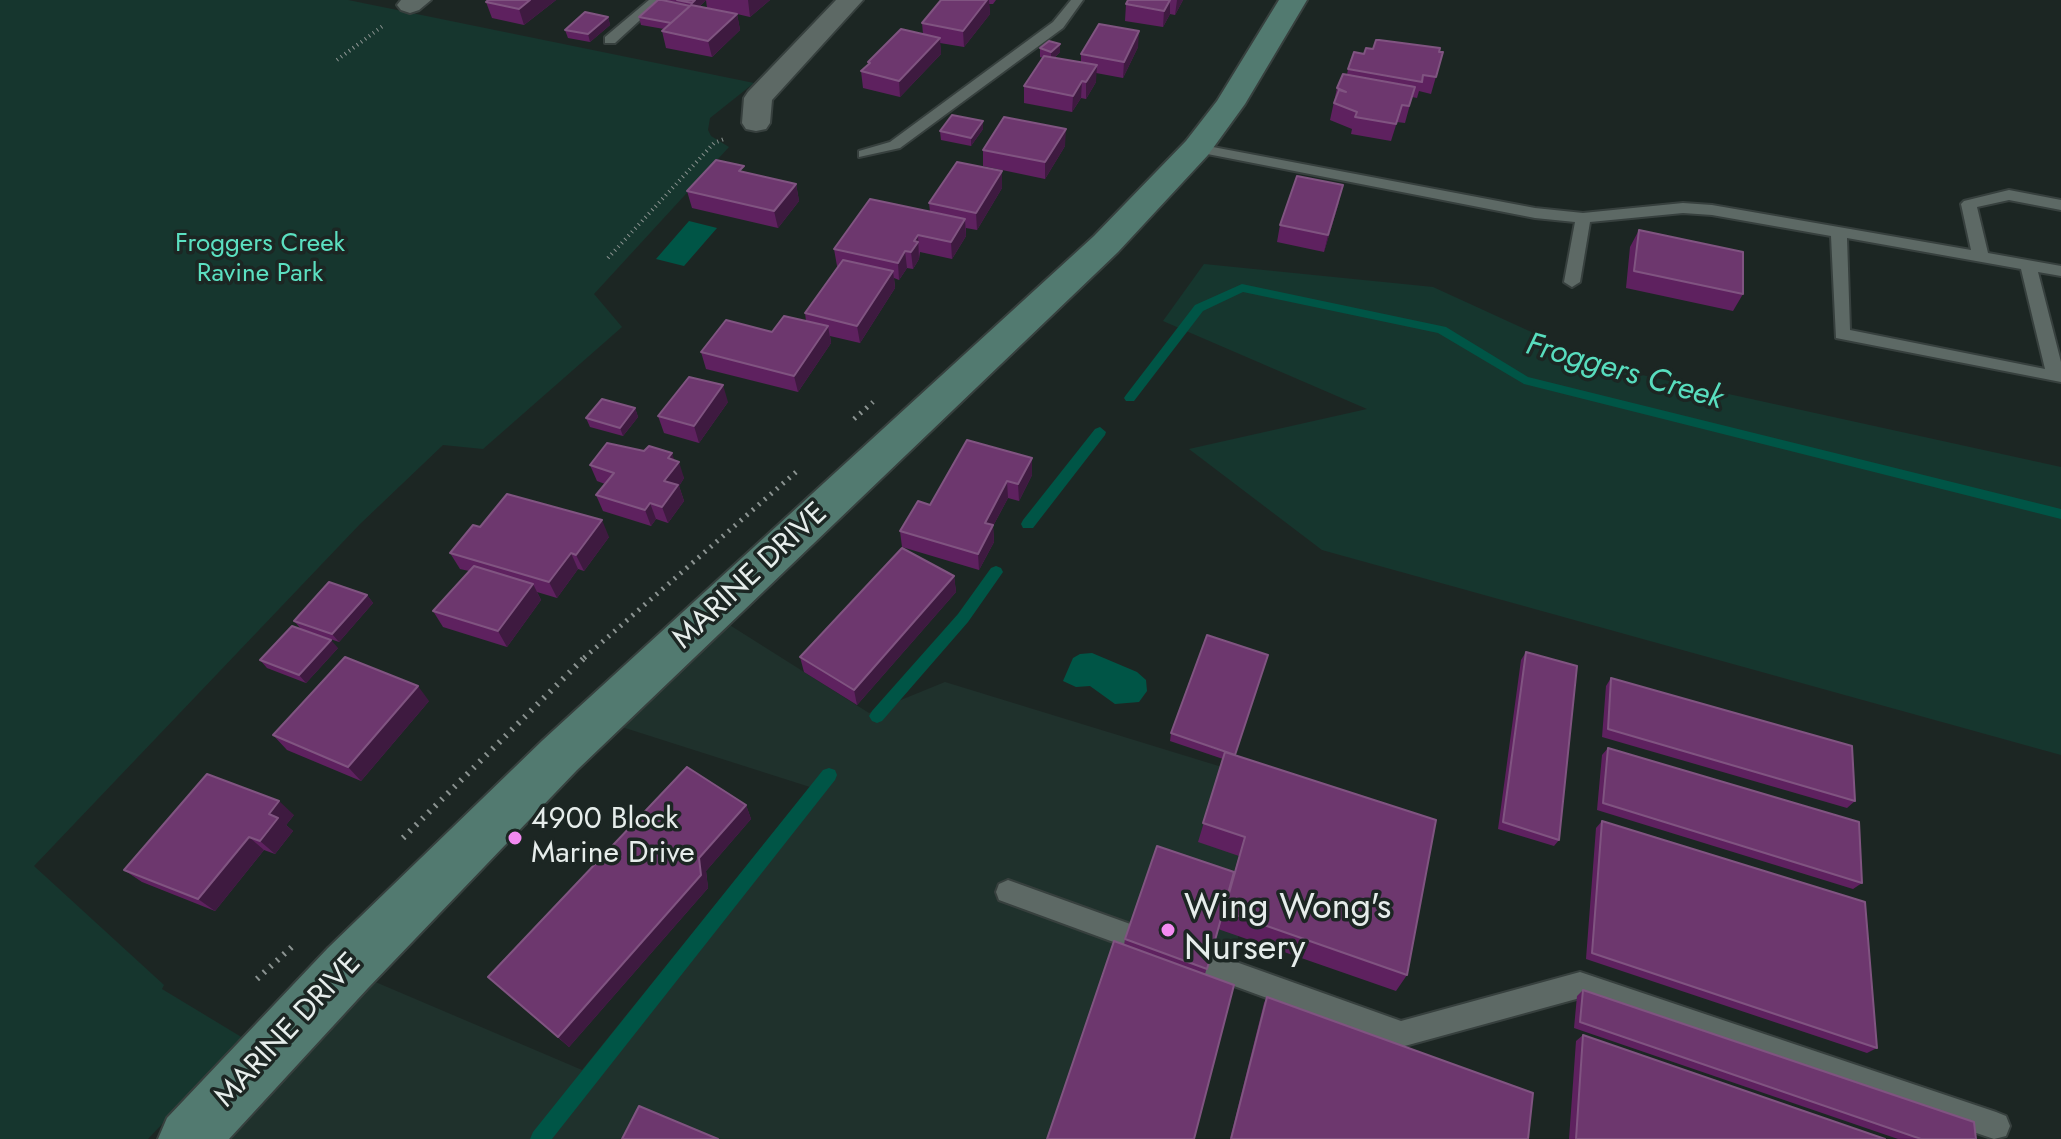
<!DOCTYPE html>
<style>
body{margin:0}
canvas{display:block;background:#1c2623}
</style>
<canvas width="2061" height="1139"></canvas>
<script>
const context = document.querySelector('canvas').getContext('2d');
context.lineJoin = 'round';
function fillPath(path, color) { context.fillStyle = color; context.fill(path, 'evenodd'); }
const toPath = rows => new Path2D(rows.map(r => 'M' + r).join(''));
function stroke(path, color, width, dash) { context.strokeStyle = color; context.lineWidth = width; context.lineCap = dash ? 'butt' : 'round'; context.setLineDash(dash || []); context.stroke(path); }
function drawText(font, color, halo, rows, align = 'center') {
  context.font = font + ' Jost,sans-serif'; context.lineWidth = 7; context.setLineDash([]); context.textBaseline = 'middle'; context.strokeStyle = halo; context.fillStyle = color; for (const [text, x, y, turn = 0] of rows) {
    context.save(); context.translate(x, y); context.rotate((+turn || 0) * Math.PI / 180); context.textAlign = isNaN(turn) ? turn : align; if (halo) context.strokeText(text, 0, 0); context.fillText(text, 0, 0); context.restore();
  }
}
fillPath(toPath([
 [728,624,869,713,945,682,1274,783,1191,1139,230,1139,373,981,582,1070,810,787,622,727]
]), '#1f312c');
fillPath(toPath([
 [0,0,348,0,754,83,710,118,708,130,711,136,729,147,594,294,622,327,483,449,443,445,360,524,34,866,164,985,162,989,243,1038,148,1139,0,1139],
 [1204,264,1433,287,1610,368,2061,467,2061,755,1322,550,1189,449,1367,409,1163,321]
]), '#16362e');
fillPath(toPath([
 [689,221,717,228,684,266,656,259],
 [1092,653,1137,672,1146,680,1147,691,1139,702,1115,704,1090,686,1076,687,1063,681,1073,658,1080,654]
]), '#005546');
fillPath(toPath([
 [1242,284,1446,327,1528,377,2061,509,2061,519,1524,384,1438,333,1243,292,1203,311,1134,401,1126,401,1124,398,1126,395,1195,305,1242,284],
 [1100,427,1106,432,1105,435,1033,528,1023,528,1021,524,1023,520,1095,429,1100,427],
 [996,566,1001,568,1003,572,968,622,882,721,877,723,872,721,869,716,872,711,958,614,991,568,996,566],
 [829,768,835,770,837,775,835,780,552,1139,530,1139,533,1132,823,770,829,768]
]), '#005546');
const lane = toPath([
 [649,0,662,0,615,43,605,43,605,37,649,0],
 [1071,0,1083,0,1063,28,900,148,859,157,859,151,890,142,1053,22,1071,0],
 [1197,144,1535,208,1583,213,1683,203,1712,205,1971,250,1961,204,1964,201,2009,190,2061,200,2061,210,2009,200,1977,207,1988,253,2061,266,2061,276,2038,272,2061,362,2061,382,1836,338,1831,236,1712,215,1683,213,1590,222,1580,282,1572,287,1564,282,1575,222,1535,218,1192,151,1190,148,1197,144],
 [1847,238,2021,269,2045,369,1850,330,1847,238],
 [1008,880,1158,934,1161,943,1158,952,1149,955,999,900,996,892,999,884,1008,880],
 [1183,943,1401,1021,1580,972,1996,1112,2006,1116,2010,1126,2006,1136,1994,1139,1580,998,1401,1047,1174,964,1170,955,1174,946,1183,943]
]);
const street = toPath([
 [401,0,431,0,419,10,410,13,401,10,397,5,401,0],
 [836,0,863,0,772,100,770,123,766,129,756,131,746,129,742,123,744,98,748,92,836,0]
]);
const secondary = toPath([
 [1279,0,1307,0,1245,104,1208,155,1118,252,577,770,368,988,229,1139,158,1139,167,1118,328,948,543,740,1094,236,1186,141,1217,101,1279,0]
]);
stroke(lane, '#37403e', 4);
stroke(street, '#37403e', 4);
stroke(secondary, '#37403e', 4);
stroke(toPath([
 [337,60,384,25],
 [608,258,714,143,724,139]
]), '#8b9391', 4, [1, 4]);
stroke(toPath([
 [854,419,873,402],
 [584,658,796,472]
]), '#8b9391', 5, [2, 6]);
stroke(toPath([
 [403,838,586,656],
 [257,979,296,943]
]), '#8b9391', 6, [2, 7]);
fillPath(lane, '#5d6965');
fillPath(street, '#5d6965');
fillPath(secondary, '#527a70');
fillPath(toPath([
 [556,0,524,25,492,18,486,2],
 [665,0,770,0,750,17,737,14,740,30,712,57,666,48,662,31,664,29,641,25,639,17],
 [706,0,707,8,700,6],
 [941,0,996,0,993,4,989,4,990,14,964,47,940,43,941,54,900,97,863,88,861,71,868,65,868,62,923,34,922,23],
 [1128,0,1183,0,1175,15,1170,14,1163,27,1125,21,1126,4],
 [608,17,610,25,590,42,568,38,565,30],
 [1060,44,1060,52,1054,58,1081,62,1081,54,1138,47,1123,78,1096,73,1096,82,1086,99,1081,98,1072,112,1024,103,1024,86,1043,58,1040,57,1040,48],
 [1373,49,1443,52,1431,94,1419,91,1417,98,1412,97,1405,123,1397,122,1391,141,1351,134,1352,129,1330,120,1337,88,1347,75,1348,69,1364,54],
 [983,129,971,146,941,140,940,131],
 [1065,146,1045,179,983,166,983,150],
 [1002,171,1002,188,977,230,966,228,966,236,952,259,920,252,919,259,913,269,907,268,899,280,894,278,895,288,860,343,830,336,831,343,798,392,706,369,701,352,806,321,805,313,838,266,837,266,834,249,930,212,929,203],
 [745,172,796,184,799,201,778,228,692,208,687,191],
 [1339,202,1324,252,1277,242,1280,225],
 [1639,230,1743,294,1733,311,1626,288,1630,247],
 [728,402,699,443,664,433,658,416],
 [635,408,638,417,623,436,590,427,586,418],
 [1032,458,1032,475,1019,501,1008,498,993,526,994,542,979,570,902,547,900,531,930,505],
 [674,460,684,478,679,486,684,501,668,523,656,519,651,526,603,511,596,495,605,484,597,481,590,465],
 [480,527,609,537,584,571,578,569,557,598,537,592,541,600,507,647,443,627,433,611,469,571,460,569,450,553],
 [954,576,956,592,857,705,804,672,800,657],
 [367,595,373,603,339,642,301,629,294,621],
 [338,648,306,683,267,668,260,660],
 [1526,652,1559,840,1554,846,1498,829,1521,660],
 [1611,678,1855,801,1847,808,1602,737,1606,686],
 [429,701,361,781,287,750,273,735],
 [1171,733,1235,756,1407,975,1396,991,1218,929,1205,974,1124,945,1125,939,1225,905,1239,856,1198,842,1223,759,1170,741],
 [1608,748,1862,883,1853,889,1597,810,1602,755],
 [746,805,751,819,706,871,708,888,569,1047,488,977],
 [294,815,286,825,293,831,275,854,264,850,215,911,142,882,124,870],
 [1602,821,1877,1048,1867,1053,1586,959,1596,828],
 [1583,990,1976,1139,1898,1139,1574,1028,1577,996],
 [1267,997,1528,1139,1230,1139,1264,1003],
 [1583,1035,1885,1139,1569,1139,1576,1041]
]), '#5e215f');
fillPath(toPath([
 [530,0,556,0,524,25,519,9],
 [695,0,706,0,694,11,692,3],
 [748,0,770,0,750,17],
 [987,0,989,0,990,14,964,47,963,31],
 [1170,0,1170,14,1163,27,1164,11],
 [1177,0,1183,0,1175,15],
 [737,14,740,30,712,57,708,41],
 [608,17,610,25,590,42,588,34],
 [1139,31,1138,47,1123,78,1124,62],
 [940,38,941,54,900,97,899,81],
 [1060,44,1060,52,1051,60,1051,52],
 [1097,65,1096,82,1086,99,1086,82],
 [1082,81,1081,98,1072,112,1073,96],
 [983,121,983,129,971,146,971,138],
 [1066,129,1065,146,1045,179,1045,162],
 [1002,171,1002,188,977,230,976,213],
 [796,184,799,201,778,228,774,211],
 [1343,185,1339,202,1324,252,1328,235],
 [965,219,966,236,952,259,951,242],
 [918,235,919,259,913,269,911,252,914,241],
 [905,251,907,268,899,280,898,263],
 [893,271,895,288,860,343,857,326],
 [828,326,831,343,798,392,794,376],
 [723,385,728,402,699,443,694,426],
 [635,408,638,417,623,436,620,428],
 [672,453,676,465,679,462,684,478,679,486,684,501,668,523,662,507,668,458],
 [1032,458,1032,475,1019,501,1018,484],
 [1007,481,1008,498,993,526,994,542,979,570,978,554,985,523],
 [650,503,656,519,651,526,645,510],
 [602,520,609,537,584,571,576,555],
 [571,553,578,569,557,598,549,582],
 [954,576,956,592,857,705,854,690],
 [533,584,541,600,507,647,498,631],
 [367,595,373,603,339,642,332,634],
 [331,640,338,648,306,683,299,675],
 [418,686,429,701,361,781,348,767],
 [279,801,294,815,286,825,293,831,275,854,260,841,269,814],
 [746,805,751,819,706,871,708,888,569,1047,558,1037,699,858],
 [249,837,264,850,215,911,198,899]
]), '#3e1a40');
const building = toPath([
 [488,0,530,0,519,9,486,2,488,0],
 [658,0,662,0,690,6,671,23,639,17,658,0],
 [677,0,695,0,692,3,677,0],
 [941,0,987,0,963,31,922,23,941,0],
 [1128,0,1170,0,1164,11,1126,4,1128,0],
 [691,5,737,14,708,41,662,31,691,5],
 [585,12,608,17,588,34,565,30,585,12],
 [1099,24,1139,31,1124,62,1081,54,1099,24],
 [901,29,940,38,899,81,861,71,870,63,868,62,901,29],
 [1376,40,1379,40,1440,48,1439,52,1443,52,1436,77,1423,75,1422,82,1348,69,1354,52,1364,54,1366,48,1373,49,1376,40],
 [1049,41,1060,44,1051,52,1040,48,1049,41],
 [1044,56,1097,65,1086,82,1082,81,1073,96,1024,86,1044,56],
 [1343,74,1415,87,1409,106,1402,105,1396,124,1355,117,1357,112,1334,103,1339,90,1346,92,1337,88,1343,74],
 [952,115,983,121,971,138,940,131,952,115],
 [1004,117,1066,129,1045,162,983,150,1004,117],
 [716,160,744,166,739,171,796,184,774,211,687,191,716,160],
 [957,162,1002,171,976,213,929,203,957,162],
 [1297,176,1343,185,1328,235,1280,225,1297,176],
 [870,199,965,219,951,242,918,235,914,241,918,242,911,252,905,251,898,263,834,249,870,199],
 [1639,230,1743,252,1743,294,1634,271,1639,230],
 [843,260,893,271,857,326,805,313,843,260],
 [784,316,828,326,794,376,701,352,726,320,772,332,784,316],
 [689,377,723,385,694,426,658,416,689,377],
 [602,399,635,408,620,428,586,418,602,399],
 [967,440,1032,458,1018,484,1007,481,985,523,993,525,978,554,900,531,918,501,930,505,967,440],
 [607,443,644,451,649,446,672,453,668,458,679,462,664,481,678,485,662,507,650,503,645,510,596,495,614,473,590,465,607,443],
 [507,494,602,520,576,555,571,553,549,582,450,553,473,525,480,527,507,494],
 [902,548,954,576,854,690,800,657,902,548],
 [474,566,533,584,498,631,433,611,474,566],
 [329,582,367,595,332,634,294,621,329,582],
 [292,626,331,640,299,675,260,660,292,626],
 [1207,635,1268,655,1235,755,1171,733,1207,635],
 [1526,652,1577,666,1559,840,1503,822,1526,652],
 [345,657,418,686,348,767,273,735,345,657],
 [1611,678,1852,746,1855,801,1608,729,1611,678],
 [1608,748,1859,822,1862,883,1603,803,1608,748],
 [1225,752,1436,820,1407,975,1224,911,1245,837,1203,823,1225,752],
 [687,767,746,805,699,858,701,875,558,1037,488,977,687,767],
 [207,774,279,801,269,814,278,818,260,841,249,837,198,899,124,870,207,774],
 [1602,821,1865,902,1877,1048,1592,953,1602,821],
 [1157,846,1234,872,1207,969,1125,939,1157,846],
 [1114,941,1234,985,1194,1139,1047,1139,1114,941],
 [1583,990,1974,1122,1976,1139,1921,1139,1580,1022,1583,990],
 [1267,997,1533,1093,1528,1139,1231,1139,1267,997],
 [1583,1035,1885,1139,1576,1139,1583,1035],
 [639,1106,718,1139,622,1139,639,1106]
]);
fillPath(building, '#6d376e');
stroke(building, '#805481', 2);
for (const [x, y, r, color] of [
 [515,838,8,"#f38af1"],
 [1168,930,8,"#f38af1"]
]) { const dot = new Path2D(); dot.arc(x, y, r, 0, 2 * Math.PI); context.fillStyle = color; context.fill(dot); stroke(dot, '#1c2623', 3); }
drawText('26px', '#5be0c1', '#1c2623', [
 ["Froggers Creek",260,245],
 ["Ravine Park",260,275]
]);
drawText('30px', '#e6edeb', '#1c2623', [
 ["MARINE DRIVE",751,577,-43],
 ["MARINE DRIVE",289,1031,-47]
]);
drawText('30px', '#e6edeb', '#1c2623', [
 ["4900 Block",531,821],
 ["Marine Drive",531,855]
], 'left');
drawText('italic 32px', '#58ddbe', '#1c2623', [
 ["Froggers Creek",1624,373,16]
]);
drawText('36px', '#e6edeb', '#1c2623', [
 ["Wing Wong's",1184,909],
 ["Nursery",1184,950]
], 'left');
</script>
